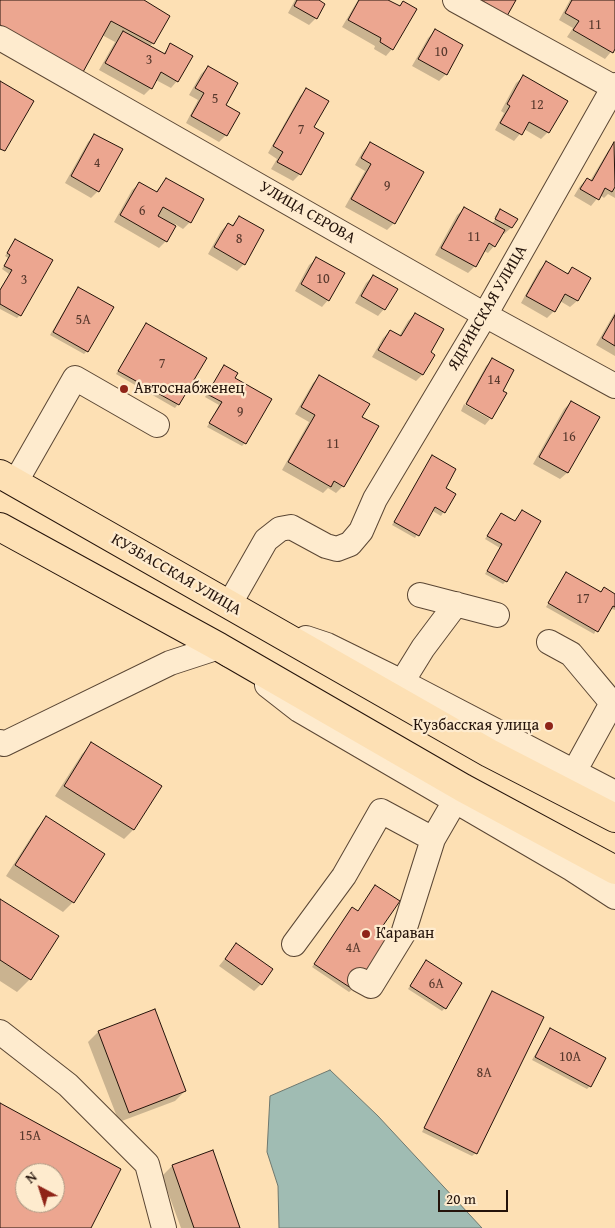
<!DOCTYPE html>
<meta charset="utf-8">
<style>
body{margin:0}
#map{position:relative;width:615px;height:1228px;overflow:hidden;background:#fde0b4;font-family:"Gentium Book Plus",serif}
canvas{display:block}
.north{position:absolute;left:15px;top:1163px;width:50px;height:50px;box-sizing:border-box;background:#feebce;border:1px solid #a79580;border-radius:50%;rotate:320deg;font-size:14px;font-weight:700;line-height:20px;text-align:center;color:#24130a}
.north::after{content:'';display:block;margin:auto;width:18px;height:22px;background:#8f2418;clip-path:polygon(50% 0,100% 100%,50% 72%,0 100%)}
.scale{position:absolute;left:438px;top:1190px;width:70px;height:22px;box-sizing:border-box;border:2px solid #24130a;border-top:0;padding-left:6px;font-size:15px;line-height:18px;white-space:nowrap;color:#24130a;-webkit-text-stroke:4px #feebce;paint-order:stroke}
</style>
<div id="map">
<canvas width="615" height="1228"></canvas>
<div class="north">N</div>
<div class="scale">20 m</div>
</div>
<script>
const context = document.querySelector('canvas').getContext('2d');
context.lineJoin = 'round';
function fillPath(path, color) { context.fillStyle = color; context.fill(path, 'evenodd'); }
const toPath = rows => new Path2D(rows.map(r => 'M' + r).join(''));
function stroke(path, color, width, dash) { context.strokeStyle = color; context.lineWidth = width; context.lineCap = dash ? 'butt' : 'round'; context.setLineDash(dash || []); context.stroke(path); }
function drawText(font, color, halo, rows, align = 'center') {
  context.font = font + ' "Gentium Book Plus",serif'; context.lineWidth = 4.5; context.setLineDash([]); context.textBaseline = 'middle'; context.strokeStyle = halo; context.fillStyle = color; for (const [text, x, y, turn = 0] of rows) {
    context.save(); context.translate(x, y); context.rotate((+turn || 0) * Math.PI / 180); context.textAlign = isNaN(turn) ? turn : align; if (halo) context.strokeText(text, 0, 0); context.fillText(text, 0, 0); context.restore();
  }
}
const water = toPath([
 [330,1070,378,1116,482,1228,279,1228,278,1186,267,1152,270,1096,330,1070]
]);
fillPath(water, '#a0bcb3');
stroke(water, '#6e786f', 1);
fillPath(toPath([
 [0,0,140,0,153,43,149,47,163,54,171,45,177,81,171,88,156,80,151,88,144,95,99,70,115,42,102,35,0,44],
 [295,0,316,0,316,18,309,25,288,13],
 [358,0,386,0,398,7,403,2,392,49,386,56,374,49,375,46,342,27],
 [570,0,615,0,615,47,605,59,567,37,573,28,559,20],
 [435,31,446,74,439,81,412,66,428,38],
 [208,67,224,106,226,135,219,142,186,123,198,100,189,95,201,74],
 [523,77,548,132,541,139,524,129,514,141,495,130,504,113,501,111,516,83],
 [307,90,313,128,323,133,300,174,293,181,271,169,277,159,268,153,300,96],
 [95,135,98,191,91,198,65,183,88,142],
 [370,144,394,223,387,230,345,207,365,171,355,165,363,151],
 [614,144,615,198,608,194,604,198,600,195,591,206,574,196,580,186,587,179,590,181,608,151],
 [166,179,190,222,183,229,175,224,166,241,159,248,114,222,132,190,139,184,155,193],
 [464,209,490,223,494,217,490,223,492,224,497,217,494,217,500,211,511,228,504,234,502,233,494,246,488,253,484,251,475,266,468,273,435,255,457,215],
 [239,218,244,264,237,271,208,254,221,231,228,224,231,226],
 [15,240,20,315,17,318,0,309,0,290,9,274,2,269,8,258,5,256],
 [316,259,328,300,322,307,295,291,309,265],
 [546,263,566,274,572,269,589,278,577,301,570,307,560,301,554,311,547,318,521,303,539,270],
 [373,276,384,309,378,316,355,303,366,283],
 [75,292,87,351,84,354,50,335],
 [615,312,615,356,596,345],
 [415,314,429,353,422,375,416,381,372,357,383,338,390,331,399,336,408,321],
 [146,324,178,404,175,408,116,374],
 [493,359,501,391,491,416,466,402,486,366],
 [224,367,233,378,245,443,242,446,207,427,219,405,205,397],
 [319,377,361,417,343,486,336,493,328,488,323,493,282,470,309,422,295,414,313,383],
 [571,402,598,418,567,473,560,479,533,464,564,409],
 [464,404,490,419,485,425,461,411],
 [432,456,444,488,455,494,441,516,431,510,415,538,392,525],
 [522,511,506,581,503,584,485,574,500,548,485,539,501,514,515,522],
 [566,574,601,592,604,589,615,595,615,610,609,608,594,634,546,607],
 [92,744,134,829,124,839,55,796,82,754],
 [47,818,73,902,63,912,6,876,37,828],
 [0,900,57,937,30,979,17,992,0,981],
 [352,908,381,927,353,989,349,992,312,967],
 [236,945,261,984,254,991,219,966],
 [423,965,445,1008,442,1011,408,989],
 [492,993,476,1153,472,1156,422,1132,489,996],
 [550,1029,590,1086,587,1089,532,1060],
 [98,1032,185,1091,175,1101,119,1122,88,1042],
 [172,1166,239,1228,181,1228,162,1176]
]), '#0003');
const building = toPath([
 [0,0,144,0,170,16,154,44,111,21,83,72,0,25,0,0],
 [297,0,319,0,325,4,317,19,294,6,297,0],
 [359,0,388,0,400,6,403,1,417,9,393,50,380,42,381,38,348,20,359,0],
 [481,0,516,0,507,16,481,0],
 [572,0,615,0,615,49,613,53,573,30,579,21,565,13,572,0],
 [435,29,463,45,447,75,418,59,435,29],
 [123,31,165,54,170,43,193,56,178,82,161,72,152,89,105,63,123,31],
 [208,66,238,83,226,105,240,113,227,136,191,116,204,93,195,88,208,66],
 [523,75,568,101,549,133,529,122,522,135,500,123,510,106,507,104,523,75],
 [0,81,34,101,5,151,0,149,0,81],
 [306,88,329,101,314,127,324,133,301,175,277,162,283,152,273,146,306,88],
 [94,134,123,149,99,192,71,176,94,134],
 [370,142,424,172,395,224,351,199,371,164,361,158,370,142],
 [614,142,615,187,612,192,605,188,599,200,580,189,587,178,592,181,614,142],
 [166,178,204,199,191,223,163,207,158,216,176,226,167,242,120,215,139,182,157,192,166,178],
 [464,207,505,230,495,247,489,243,476,267,441,248,464,207],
 [500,209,518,219,512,228,495,219,500,209],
 [239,216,264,230,245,265,214,247,228,223,233,226,239,216],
 [15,239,53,260,21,316,0,304,0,290,12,270,4,266,10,255,7,253,15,239],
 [316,257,345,273,329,301,301,284,316,257],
 [546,261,568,274,572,267,591,278,578,301,565,294,555,312,526,296,546,261],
 [373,275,398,289,385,310,361,296,373,275],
 [78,287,114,307,88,352,53,332,78,287],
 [415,313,444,329,431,352,435,355,423,375,378,350,390,330,401,336,415,313],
 [615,315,615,346,602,338,615,315],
 [146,323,207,358,179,405,118,371,146,323],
 [492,358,514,370,503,391,507,393,492,419,466,404,492,358],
 [224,365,238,373,235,378,272,399,246,444,209,423,222,402,207,394,224,365],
 [319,375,370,404,362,417,379,426,344,487,334,481,331,487,288,462,315,415,301,407,319,375],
 [571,401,600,417,568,473,539,457,571,401],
 [432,455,456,469,446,488,456,494,445,513,435,507,419,536,394,522,432,455],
 [522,510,541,521,507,582,487,571,502,544,487,536,501,513,515,521,522,510],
 [566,572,601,592,604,587,615,594,615,607,613,606,598,632,548,603,566,572],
 [91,742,162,786,134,830,64,786,91,742],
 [46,816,105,854,74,903,15,865,46,816],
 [375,885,400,901,382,927,391,933,354,990,314,964,352,907,358,911,375,885],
 [0,899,59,936,31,980,0,960,0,899],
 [236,943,273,969,262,985,225,959,236,943],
 [426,960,462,983,446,1009,410,986,426,960],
 [492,991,544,1017,477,1154,424,1128,492,991],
 [155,1009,186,1091,129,1113,98,1031,155,1009],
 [550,1028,606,1058,591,1087,535,1057,550,1028],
 [0,1103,121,1169,91,1228,0,1228,0,1103],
 [25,1173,55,1173,55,1203,25,1203,25,1173],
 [213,1150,240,1228,194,1228,172,1165,213,1150]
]);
fillPath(building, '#eca690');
stroke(building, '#24130a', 1);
const minor = toPath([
 [455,0,615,88],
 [0,38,485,315,615,386],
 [15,483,75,378,157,425],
 [420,595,497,615],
 [229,605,266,540,280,529,291,527,326,546,337,549,350,544,361,531,375,499,485,315,615,85],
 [306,638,327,645,402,682,615,793],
 [549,642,571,654,612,703,615,703],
 [402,682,423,648,456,604],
 [267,685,299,710,572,869,615,897],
 [0,742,4,744,170,663,219,647,229,655],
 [574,772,612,703],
 [294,944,344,876,381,811,433,839,455,801,470,800],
 [360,980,371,986,403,934,433,839],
 [0,1032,68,1085,147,1164,164,1228]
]);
const major = toPath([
 [0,474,489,753,615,818],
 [0,527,219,647,463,788,615,870]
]);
stroke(minor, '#5a4634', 26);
stroke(major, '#24130a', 30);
stroke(minor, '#feebce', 24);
stroke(major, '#fde0b4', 28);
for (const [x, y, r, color] of [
 [124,389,5,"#8f2418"],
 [549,726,5,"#8f2418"],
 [366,934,5,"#8f2418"]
]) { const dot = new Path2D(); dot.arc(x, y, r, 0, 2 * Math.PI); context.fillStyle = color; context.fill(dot); stroke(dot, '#feebce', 2); }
drawText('14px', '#56382c', null, [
 ["11",595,25],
 ["10",441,52],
 ["3",149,60],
 ["5",215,99],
 ["12",537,105],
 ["7",301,130],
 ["4",97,163],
 ["9",387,186],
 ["6",142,211],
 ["11",474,237],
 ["8",239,239],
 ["10",323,279],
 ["3",24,280],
 ["5А",83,320],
 ["7",162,364],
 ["14",494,380],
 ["9",240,412],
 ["16",569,437],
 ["11",333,444],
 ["17",583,599],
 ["4А",353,948],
 ["6А",436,984],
 ["10А",570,1057],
 ["8А",484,1073],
 ["15А",30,1136]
]);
drawText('16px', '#24130a', '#feebce', [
 ["УЛИЦА СЕРОВА",307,213,30],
 ["ЯДРИНСКАЯ УЛИЦА",488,308,-60],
 ["КУЗБАССКАЯ УЛИЦА",176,575,30]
]);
drawText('16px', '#24130a', '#feebce', [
 ["Автоснабженец",134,389],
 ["Кузбасская улица",539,726,"right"],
 ["Караван",376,934]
], 'left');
</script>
